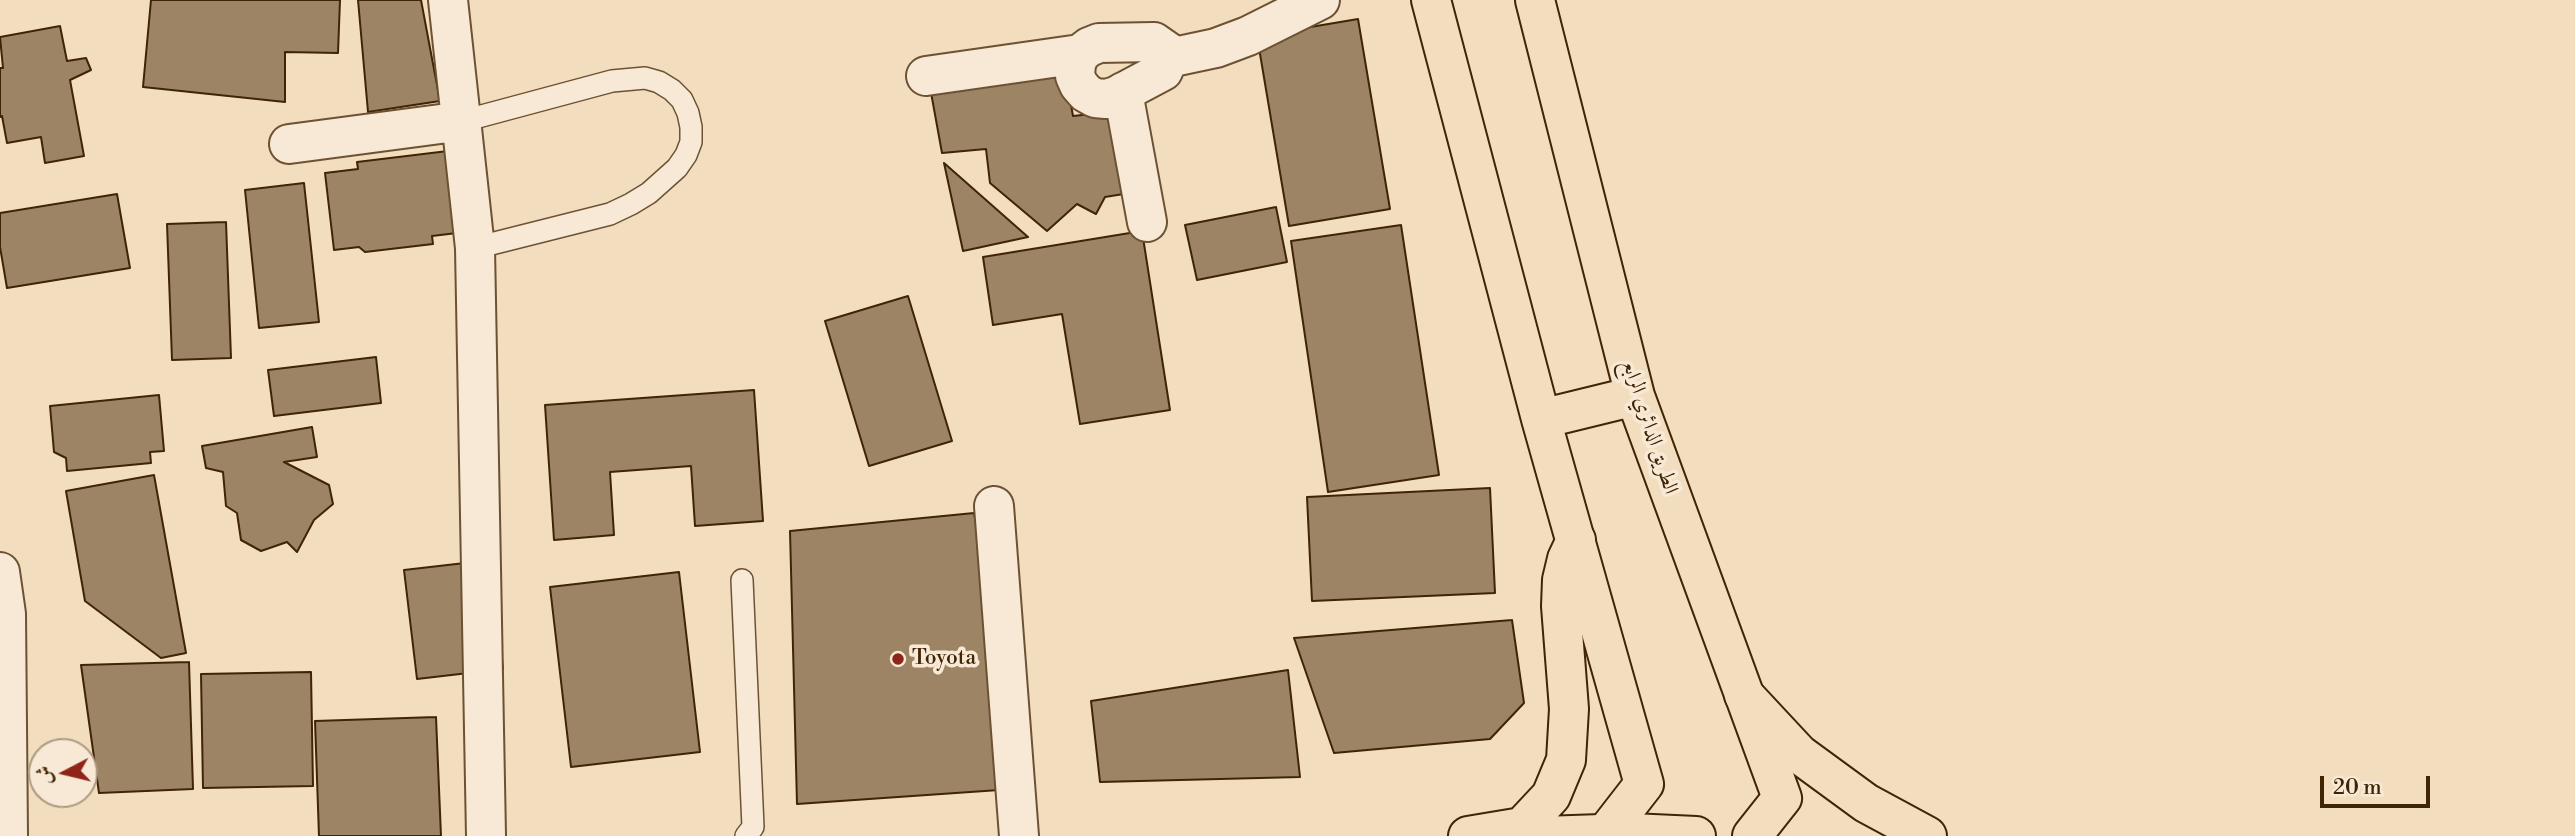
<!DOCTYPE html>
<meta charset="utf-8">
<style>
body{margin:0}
#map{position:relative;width:2575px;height:836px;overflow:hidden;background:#f2ddbe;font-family:"Libre Bodoni",Amiri,serif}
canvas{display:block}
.north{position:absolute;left:28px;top:738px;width:70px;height:70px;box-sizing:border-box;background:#f7e9d5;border:2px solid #ad9a82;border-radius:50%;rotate:263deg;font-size:19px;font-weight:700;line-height:28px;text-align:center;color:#3f2405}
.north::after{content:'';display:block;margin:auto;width:24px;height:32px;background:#8f2418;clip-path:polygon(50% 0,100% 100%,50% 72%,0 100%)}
.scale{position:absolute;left:2320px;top:776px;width:110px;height:32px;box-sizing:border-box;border:4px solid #3f2405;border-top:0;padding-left:9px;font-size:21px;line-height:24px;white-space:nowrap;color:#3f2405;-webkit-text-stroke:5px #f7e9d5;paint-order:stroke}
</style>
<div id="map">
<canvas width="2575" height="836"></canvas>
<div class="north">ش</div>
<div class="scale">20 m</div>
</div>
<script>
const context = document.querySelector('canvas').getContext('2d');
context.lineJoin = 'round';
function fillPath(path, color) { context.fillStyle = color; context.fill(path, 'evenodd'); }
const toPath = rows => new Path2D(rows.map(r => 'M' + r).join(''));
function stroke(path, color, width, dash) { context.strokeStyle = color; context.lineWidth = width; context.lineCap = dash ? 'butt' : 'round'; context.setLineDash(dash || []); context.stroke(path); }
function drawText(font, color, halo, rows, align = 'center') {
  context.font = font + ' "Libre Bodoni",Amiri,serif'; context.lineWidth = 7; context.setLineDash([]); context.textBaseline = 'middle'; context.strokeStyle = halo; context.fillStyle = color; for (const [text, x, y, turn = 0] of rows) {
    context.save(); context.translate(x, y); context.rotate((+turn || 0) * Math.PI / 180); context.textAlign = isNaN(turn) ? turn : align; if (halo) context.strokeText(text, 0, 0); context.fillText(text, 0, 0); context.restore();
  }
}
const building = toPath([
 [151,0,340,0,338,53,285,52,285,102,143,87,151,0],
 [358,0,421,0,440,101,368,112,358,0],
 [1358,19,1390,209,1289,226,1257,36,1358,19],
 [60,26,67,61,86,58,91,70,70,80,84,156,45,163,41,137,7,143,2,116,0,117,0,68,3,68,0,37,60,26],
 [1064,65,1073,116,1119,111,1136,192,1105,197,1096,214,1077,204,1047,231,990,183,986,149,942,153,930,87,1064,65],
 [448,151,457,233,432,236,433,244,365,252,359,247,334,250,325,173,358,169,357,162,448,151],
 [944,163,1028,237,963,251,944,163],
 [304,183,319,322,259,328,245,190,304,183],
 [117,194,130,268,7,288,0,247,0,213,117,194],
 [1276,207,1287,262,1197,280,1185,225,1276,207],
 [226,222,231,358,172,360,167,224,226,222],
 [1401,225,1439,475,1328,492,1291,241,1401,225],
 [1142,231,1170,410,1080,424,1062,314,993,325,983,257,1142,231],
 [908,296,952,441,869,466,825,321,908,296],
 [376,357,381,403,274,416,268,370,376,357],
 [754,390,763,521,695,526,691,466,610,472,614,535,554,540,545,405,754,390],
 [159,395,164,451,150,452,151,463,67,471,66,458,54,452,50,406,159,395],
 [312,427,317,457,284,462,329,485,333,504,314,520,297,552,287,542,261,551,241,540,237,513,226,506,223,472,206,468,202,446,312,427],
 [154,475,186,653,161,658,85,601,66,491,154,475],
 [1490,488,1495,593,1312,601,1307,497,1490,488],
 [974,513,1028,788,797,804,790,531,974,513],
 [491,560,503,669,417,679,404,570,491,560],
 [679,572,700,752,571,767,550,587,679,572],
 [1512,620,1524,703,1490,739,1334,753,1294,638,1512,620],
 [189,662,193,789,99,793,81,665,189,662],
 [1288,670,1300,777,1100,782,1091,701,1288,670],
 [311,672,313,786,203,788,201,674,311,672],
 [436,717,441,836,319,836,315,721,436,717]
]);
fillPath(building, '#9c8465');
stroke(building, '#3f2405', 2);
const service = toPath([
 [463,121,612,81,645,78,659,82,672,90,682,100,688,113,691,127,691,142,686,155,677,168,649,193,631,204,610,214,475,248],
 [742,580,753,827,746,836]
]);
const minor = toPath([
 [448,0,475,248,486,836],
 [1154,42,1167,51,1169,58,1163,71,1116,96,1106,99,1095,98,1086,93,1079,85,1075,76,1076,64,1080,54,1089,47,1099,43,1154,42],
 [1169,58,1216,48,1248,36,1320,0],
 [926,76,1080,54],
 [1123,92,1147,222],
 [289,144,463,121],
 [994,506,1019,836],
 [0,572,6,614,8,836]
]);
const primary = toPath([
 [1431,0,1541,419,1644,784,1606,833,1608,836],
 [1535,0,1635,396,1782,798,1752,836],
 [1541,419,1635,396]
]);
const trunk = toPath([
 [1744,695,1799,754,1866,803,1927,836],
 [1468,836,1522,827,1551,796,1566,760,1569,709,1561,606,1562,580,1567,559,1576,540],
 [1543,836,1631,833,1696,836]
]);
stroke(service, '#6c5233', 24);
stroke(minor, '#6c5233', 42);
stroke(primary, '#3f2405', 42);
stroke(trunk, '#3f2405', 42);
stroke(service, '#f7e9d5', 21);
stroke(minor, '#f7e9d5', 38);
stroke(primary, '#f2ddbe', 38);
stroke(trunk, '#f2ddbe', 38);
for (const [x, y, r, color] of [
 [898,659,7,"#8f2418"]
]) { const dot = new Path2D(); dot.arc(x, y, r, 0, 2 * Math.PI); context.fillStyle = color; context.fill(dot); stroke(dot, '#f7e9d5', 2.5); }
drawText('21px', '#3f2405', '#f7e9d5', [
 ["الطريق الدائري الرابع",1649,427,72]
]);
drawText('21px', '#3f2405', '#f7e9d5', [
 ["Toyota",912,659]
], 'left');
</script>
